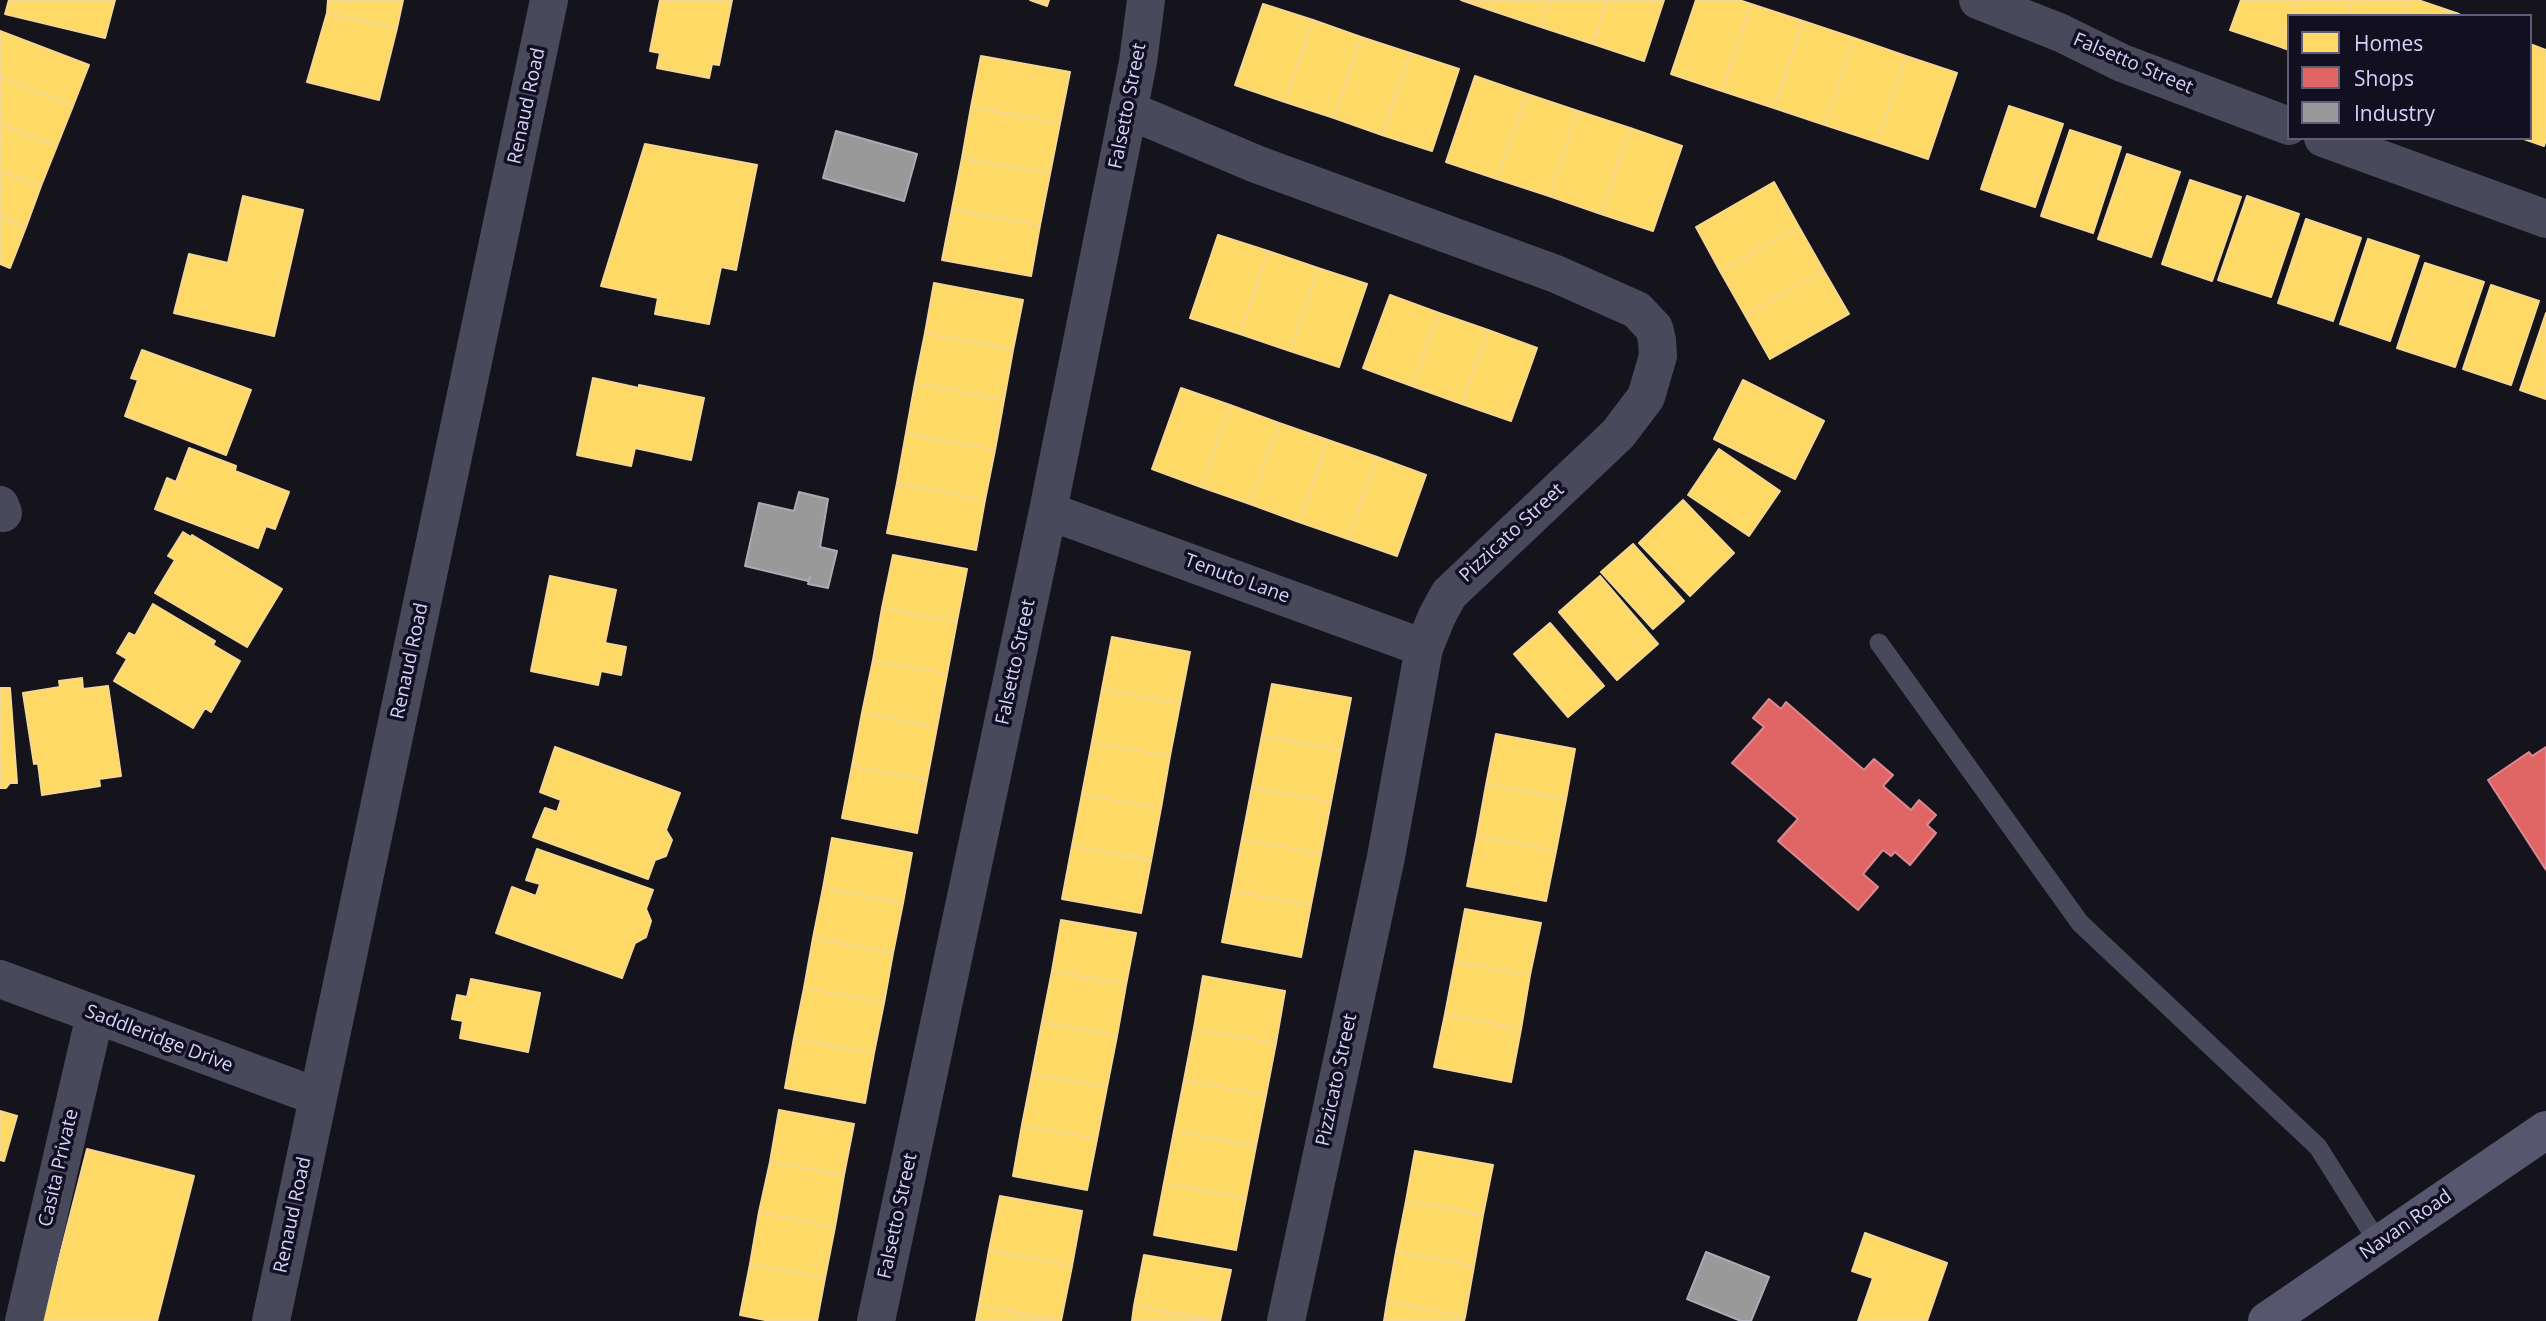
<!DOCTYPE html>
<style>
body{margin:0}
#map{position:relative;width:2546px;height:1321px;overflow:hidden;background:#15131c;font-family:"Open Sans",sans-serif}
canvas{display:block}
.legend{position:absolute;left:2287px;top:14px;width:245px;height:126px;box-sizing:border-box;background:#120f20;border:2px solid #605d78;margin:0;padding:9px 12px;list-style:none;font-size:21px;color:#d6d3fb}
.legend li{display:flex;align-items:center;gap:14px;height:35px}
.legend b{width:35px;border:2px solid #605d78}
</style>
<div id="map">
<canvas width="2546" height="1321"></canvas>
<ul class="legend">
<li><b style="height:19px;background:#ffd966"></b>Homes</li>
<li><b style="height:19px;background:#e06666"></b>Shops</li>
<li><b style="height:19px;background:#999"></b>Industry</li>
</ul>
</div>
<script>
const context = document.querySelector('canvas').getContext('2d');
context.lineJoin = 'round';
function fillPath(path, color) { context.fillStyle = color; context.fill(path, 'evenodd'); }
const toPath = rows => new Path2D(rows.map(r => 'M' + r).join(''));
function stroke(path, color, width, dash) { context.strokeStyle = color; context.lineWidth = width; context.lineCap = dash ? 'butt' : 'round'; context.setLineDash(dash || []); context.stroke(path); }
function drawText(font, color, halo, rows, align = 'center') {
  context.font = font + ' "Open Sans",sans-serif'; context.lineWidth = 7; context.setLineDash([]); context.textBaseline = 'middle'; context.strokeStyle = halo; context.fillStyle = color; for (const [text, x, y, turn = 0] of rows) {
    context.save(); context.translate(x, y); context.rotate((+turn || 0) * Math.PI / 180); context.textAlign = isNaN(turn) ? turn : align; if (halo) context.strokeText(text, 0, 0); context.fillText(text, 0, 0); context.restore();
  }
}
const homes = toPath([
 [9,0,115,0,105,38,5,14,9,0],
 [328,0,403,0,397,28,327,13,328,0],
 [660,0,732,0,719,65,712,64,709,78,657,68,660,53,650,51,660,0],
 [1030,0,1049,0,1047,6,1030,0],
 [1461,0,1494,0,1490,10,1461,0],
 [1494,0,1550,0,1541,27,1490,10,1494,0],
 [1550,0,1607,0,1593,44,1541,27,1550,0],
 [1607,0,1664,0,1644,61,1593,44,1607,0],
 [1696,0,1739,0,1751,4,1722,91,1671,74,1696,0],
 [2241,0,2297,0,2291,16,2289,16,2289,23,2281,47,2230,30,2241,0],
 [2297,0,2353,0,2347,16,2291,16,2297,0],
 [2353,0,2408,0,2403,16,2347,16,2353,0],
 [2408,0,2418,0,2459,14,2458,16,2403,16,2408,0],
 [1263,4,1313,20,1285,102,1235,85,1263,4],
 [1751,4,1803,21,1774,108,1722,91,1751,4],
 [327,13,397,28,379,100,307,82,327,13],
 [1313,20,1361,37,1334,118,1285,102,1313,20],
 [1803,21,1854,38,1825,125,1774,108,1803,21],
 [2289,23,2289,50,2281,47,2289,23],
 [0,31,89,65,73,106,0,77,0,31],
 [1361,37,1410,53,1382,135,1334,118,1361,37],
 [1854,38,1906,56,1877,142,1825,125,1854,38],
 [2530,44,2546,50,2546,140,2544,146,2521,138,2530,138,2530,44],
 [1410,53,1459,69,1432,151,1382,135,1410,53],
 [981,56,1070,72,1060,123,971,107,981,56],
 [1906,56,1957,73,1928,159,1877,142,1906,56],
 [1475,76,1527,94,1497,179,1446,162,1475,76],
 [0,77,73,106,57,146,0,124,0,77],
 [1527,94,1578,111,1549,196,1497,179,1527,94],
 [2009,106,2063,124,2035,207,1981,189,2009,106],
 [971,107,1060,123,1050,174,962,158,971,107],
 [1578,111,1630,128,1601,214,1549,196,1578,111],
 [0,124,57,146,41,186,0,171,0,124],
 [1630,128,1682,146,1653,231,1601,214,1630,128],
 [2070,130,2121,147,2093,233,2041,216,2070,130],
 [645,144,757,165,736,270,721,267,709,324,655,314,658,298,601,286,645,144],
 [2127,154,2180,172,2151,257,2098,239,2127,154],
 [962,158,1050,174,1040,225,952,209,962,158],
 [0,171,41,186,26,227,0,217,0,171],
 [2190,180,2241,197,2212,281,2162,264,2190,180],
 [1774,182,1799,227,1720,271,1696,227,1774,182],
 [243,196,303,210,274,336,174,313,189,254,228,263,243,196],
 [2247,196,2299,214,2271,297,2218,280,2247,196],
 [952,209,1040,225,1031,276,942,260,952,209],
 [0,217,26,227,10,268,0,264,0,217],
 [2306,219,2361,238,2333,321,2278,303,2306,219],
 [1799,227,1824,271,1745,315,1720,271,1799,227],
 [1218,235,1268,251,1240,334,1190,318,1218,235],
 [2368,239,2419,256,2390,341,2340,324,2368,239],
 [1268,251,1318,268,1290,351,1240,334,1268,251],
 [2425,263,2484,282,2455,367,2397,348,2425,263],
 [1318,268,1367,284,1339,367,1290,351,1318,268],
 [1824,271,1849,314,1770,359,1745,315,1824,271],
 [934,283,1023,300,1013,350,925,333,934,283],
 [2491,285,2539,301,2511,385,2463,369,2491,285],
 [1390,295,1439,313,1412,386,1363,368,1390,295],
 [1439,313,1488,330,1462,404,1412,386,1439,313],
 [2546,313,2546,399,2520,390,2546,313],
 [1488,330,1537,348,1511,421,1462,404,1488,330],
 [925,333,1013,350,1004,400,915,383,925,333],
 [142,350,251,390,226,455,125,416,138,380,131,378,142,350],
 [593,378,639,388,639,385,704,398,691,460,635,448,631,466,577,455,593,378],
 [1743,380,1824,421,1795,479,1714,439,1743,380],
 [915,383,1004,400,995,450,906,433,915,383],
 [1181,388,1230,405,1201,487,1152,469,1181,388],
 [1230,405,1279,423,1250,504,1201,487,1230,405],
 [1279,423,1328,440,1299,522,1250,504,1279,423],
 [906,433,995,450,985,500,897,483,906,433],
 [1328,440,1377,457,1348,539,1299,522,1328,440],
 [189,448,236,466,235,471,289,492,275,529,266,526,258,548,155,509,167,478,176,482,189,448],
 [1719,449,1780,491,1749,536,1688,495,1719,449],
 [1377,457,1426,475,1397,556,1348,539,1377,457],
 [897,483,985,500,976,550,887,533,897,483],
 [1683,500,1734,553,1690,596,1639,543,1683,500],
 [183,532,191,537,192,535,282,589,247,647,155,593,175,560,168,556,183,532],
 [1633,544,1684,601,1653,629,1601,572,1633,544],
 [893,555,967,569,957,621,882,608,893,555],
 [550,576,616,590,605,643,626,647,621,675,601,671,598,685,531,671,550,576],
 [1600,576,1658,644,1617,680,1559,612,1600,576],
 [153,604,215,641,213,645,240,661,211,712,205,708,193,728,114,681,127,659,117,653,129,633,135,636,153,604],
 [882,608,957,621,947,674,873,660,882,608],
 [1550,623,1604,686,1568,717,1514,654,1550,623],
 [1112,637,1190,652,1180,704,1102,689,1112,637],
 [873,660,947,674,937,727,862,713,873,660],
 [82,678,83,689,108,686,121,776,99,779,100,786,42,795,38,763,34,764,23,693,60,687,59,681,82,678],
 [1272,684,1351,698,1341,750,1262,735,1272,684],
 [0,688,10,688,17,783,10,783,6,788,0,788,0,688],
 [1102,689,1180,704,1170,756,1092,742,1102,689],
 [862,713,937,727,927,780,852,766,862,713],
 [1496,734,1575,749,1566,799,1486,785,1496,734],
 [1262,735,1341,750,1331,802,1252,787,1262,735],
 [1092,742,1170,756,1161,808,1082,794,1092,742],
 [555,747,680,793,666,830,672,840,666,856,655,860,648,879,533,837,545,808,557,812,561,800,540,792,555,747],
 [852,766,927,780,917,833,842,818,852,766],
 [1486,785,1566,799,1556,851,1477,835,1486,785],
 [1252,787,1331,802,1321,854,1242,839,1252,787],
 [1082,794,1161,808,1151,861,1072,846,1082,794],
 [1477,835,1556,851,1546,901,1467,886,1477,835],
 [832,838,912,853,903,903,823,888,832,838],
 [1242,839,1321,854,1311,905,1232,891,1242,839],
 [1072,846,1151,861,1141,913,1062,899,1072,846],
 [537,849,653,890,646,909,651,921,646,937,635,943,622,978,496,933,512,887,536,896,540,884,526,880,537,849],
 [823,888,903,903,893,953,813,938,823,888],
 [1232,891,1311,905,1301,957,1222,942,1232,891],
 [1465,909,1541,923,1530,975,1455,962,1465,909],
 [1061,920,1136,933,1126,985,1052,971,1061,920],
 [813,938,893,953,884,1003,804,988,813,938],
 [1455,962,1530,975,1521,1029,1445,1014,1455,962],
 [1052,971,1126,985,1117,1036,1042,1022,1052,971],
 [1203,976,1285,991,1276,1043,1194,1028,1203,976],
 [471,979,540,993,528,1052,460,1038,463,1021,452,1019,457,995,467,997,471,979],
 [804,988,884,1003,874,1053,794,1038,804,988],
 [1445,1014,1521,1029,1511,1082,1434,1067,1445,1014],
 [1042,1022,1117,1036,1107,1087,1032,1074,1042,1022],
 [1194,1028,1276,1043,1266,1095,1184,1080,1194,1028],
 [794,1038,874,1053,865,1103,785,1088,794,1038],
 [1032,1074,1107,1087,1097,1139,1022,1125,1032,1074],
 [1184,1080,1266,1095,1256,1146,1174,1131,1184,1080],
 [779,1110,854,1124,844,1175,770,1162,779,1110],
 [0,1111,17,1116,4,1161,0,1160,0,1111],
 [1022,1125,1097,1139,1087,1190,1013,1176,1022,1125],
 [1174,1131,1256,1146,1246,1198,1164,1183,1174,1131],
 [87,1149,194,1176,157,1321,43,1321,87,1149],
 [1415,1151,1493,1165,1483,1215,1406,1201,1415,1151],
 [770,1162,844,1175,835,1227,759,1212,770,1162],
 [1164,1183,1246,1198,1236,1250,1154,1235,1164,1183],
 [1000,1196,1082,1211,1072,1266,989,1250,1000,1196],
 [1406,1201,1483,1215,1474,1266,1396,1252,1406,1201],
 [759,1212,835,1227,825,1278,750,1264,759,1212],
 [1865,1233,1947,1263,1927,1321,1858,1321,1873,1278,1852,1271,1865,1233],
 [989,1250,1072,1266,1061,1321,979,1305,989,1250],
 [1396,1252,1474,1266,1465,1317,1387,1302,1396,1252],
 [1144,1255,1231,1270,1220,1321,1134,1306,1144,1255],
 [750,1264,825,1278,817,1321,770,1321,740,1315,750,1264],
 [1387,1302,1465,1317,1464,1321,1384,1321,1387,1302],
 [979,1305,1061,1321,976,1321,979,1305],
 [1134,1306,1213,1321,1132,1321,1134,1306]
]);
fillPath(homes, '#ffd966');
stroke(homes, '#f3d793', 2);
const shops = toPath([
 [1769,699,1781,709,1786,702,1864,770,1874,759,1893,775,1883,786,1911,810,1919,800,1936,815,1927,825,1936,833,1910,865,1895,852,1891,856,1883,850,1863,874,1878,887,1858,910,1778,841,1798,819,1732,763,1764,727,1753,718,1769,699],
 [2546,747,2546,870,2488,780,2529,752,2532,756,2546,747]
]);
fillPath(shops, '#e06666');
stroke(shops, '#dd8793', 2);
const industry = toPath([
 [836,131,917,154,904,201,823,178,836,131],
 [799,492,828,499,820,547,837,551,828,588,808,584,810,577,808,581,745,566,759,503,794,511,799,492],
 [1706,1252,1769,1277,1751,1321,1741,1321,1687,1299,1706,1252]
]);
fillPath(industry, '#999');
stroke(industry, '#abaab6', 2);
stroke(toPath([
 [1879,643,2080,923,2318,1147,2379,1244]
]), '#49495c', 19);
stroke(toPath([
 [1978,0,2061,33,2122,63,2289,126],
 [1128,110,1256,164,1556,274,1637,310,1654,328,1657,340,1658,356,1646,397,1618,434,1449,594,1437,616,1424,648,1386,857,1286,1321],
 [2323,138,2546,219],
 [0,505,3,513],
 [1048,511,1424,648],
 [24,1321,95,1015],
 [876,1321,1048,511,1138,62,1146,0]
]), '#49495c', 38);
stroke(toPath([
 [0,979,318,1097],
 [271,1321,549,0]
]), '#49495c', 38);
stroke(toPath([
 [2267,1321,2546,1130]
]), '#56566e', 38);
drawText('19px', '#d6d3fb', '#120f20', [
 ["Falsetto Street",2133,64,23],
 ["Renaud Road",527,106,-78],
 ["Falsetto Street",1128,106,-79],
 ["Pizzicato Street",1512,533,-43],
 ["Tenuto Lane",1237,579,20],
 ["Renaud Road",410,661,-78],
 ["Falsetto Street",1016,662,-78],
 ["Saddleridge Drive",159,1039,21],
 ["Pizzicato Street",1337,1080,-78],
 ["Casita Private",59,1168,-77],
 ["Renaud Road",293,1215,-78],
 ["Falsetto Street",898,1216,-78],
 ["Navan Road",2406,1225,-35]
]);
</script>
